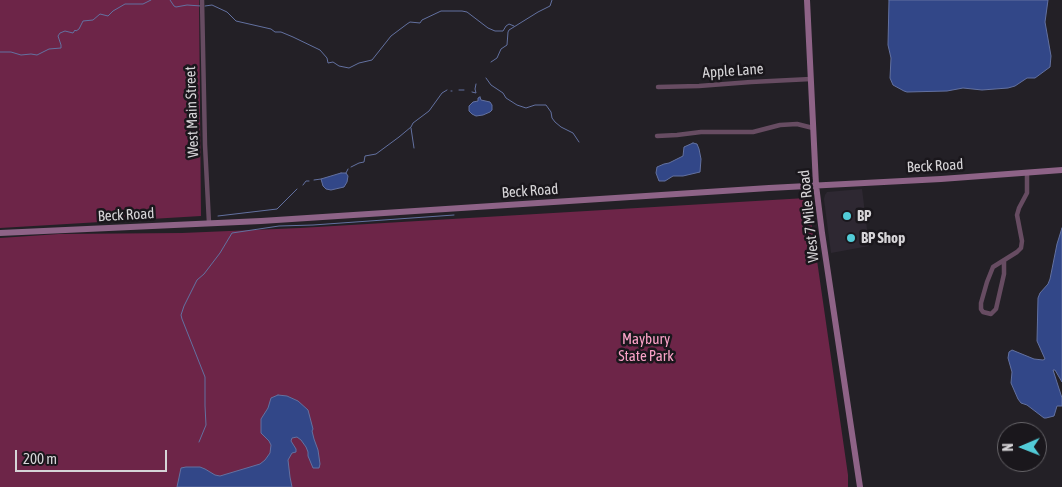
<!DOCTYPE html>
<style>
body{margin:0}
#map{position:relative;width:1062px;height:487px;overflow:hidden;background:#232026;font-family:"Asap Condensed",sans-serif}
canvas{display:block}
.north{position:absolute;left:997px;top:422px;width:50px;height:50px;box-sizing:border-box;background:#1a171c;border:1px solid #656367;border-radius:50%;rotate:269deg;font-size:14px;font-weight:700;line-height:20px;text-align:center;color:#d6d4d7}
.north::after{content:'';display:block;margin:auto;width:18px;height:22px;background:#52cbd7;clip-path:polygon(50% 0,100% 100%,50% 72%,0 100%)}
.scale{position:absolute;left:15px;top:450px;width:152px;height:22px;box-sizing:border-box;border:2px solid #d6d4d7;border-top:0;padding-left:6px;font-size:15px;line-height:18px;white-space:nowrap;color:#d6d4d7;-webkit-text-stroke:4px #1a171c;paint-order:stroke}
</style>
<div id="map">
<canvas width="1062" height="487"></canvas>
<div class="north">N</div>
<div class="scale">200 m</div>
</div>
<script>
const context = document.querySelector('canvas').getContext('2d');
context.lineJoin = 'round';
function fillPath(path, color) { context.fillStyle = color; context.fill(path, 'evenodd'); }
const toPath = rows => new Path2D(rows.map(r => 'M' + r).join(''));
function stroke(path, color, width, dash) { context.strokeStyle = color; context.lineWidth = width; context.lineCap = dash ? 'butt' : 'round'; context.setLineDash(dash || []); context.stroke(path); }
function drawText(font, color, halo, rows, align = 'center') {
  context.font = font + ' "Asap Condensed",sans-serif'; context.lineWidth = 5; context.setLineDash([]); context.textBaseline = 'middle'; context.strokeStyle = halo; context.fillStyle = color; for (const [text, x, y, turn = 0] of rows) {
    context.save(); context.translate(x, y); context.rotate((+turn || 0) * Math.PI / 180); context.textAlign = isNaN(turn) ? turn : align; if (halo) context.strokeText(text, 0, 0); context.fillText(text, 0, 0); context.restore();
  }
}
fillPath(toPath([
 [862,189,869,246,831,253,824,199,825,195,827,192]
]), '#2e2832');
fillPath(toPath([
 [0,0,199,0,201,216,0,228],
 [806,198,807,203,809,205,848,475,848,487,0,487,0,238,59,234,182,233,300,228]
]), '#6d2548');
const water = toPath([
 [889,0,1048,0,1045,22,1051,56,1050,67,1035,78,1027,78,1015,86,1008,88,982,90,963,88,947,91,907,92,904,91,893,85,890,78,891,58,888,45,889,0],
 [480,97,481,100,490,102,492,105,492,110,490,112,483,115,476,116,472,114,469,111,469,106,473,102,478,101,478,98,480,97],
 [693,143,697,144,699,149,701,159,700,172,683,176,673,176,665,181,659,181,656,173,657,167,664,164,669,163,683,156,684,147,693,143],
 [341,173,346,173,348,176,347,182,344,187,331,190,326,189,323,186,321,179,341,173],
 [1062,228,1062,382,1055,370,1053,370,1062,398,1062,406,1057,406,1054,416,1046,418,1044,418,1027,405,1021,403,1018,399,1011,383,1012,372,1008,358,1009,352,1012,350,1034,359,1043,360,1045,359,1037,341,1038,298,1040,293,1048,284,1050,279,1057,244,1062,228],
 [278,395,287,396,298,401,308,410,313,429,312,431,314,439,318,450,320,464,319,468,313,468,308,456,308,452,306,447,301,440,297,437,292,438,291,441,296,449,296,452,292,453,288,460,290,477,292,487,177,487,181,468,186,467,200,467,205,469,215,475,220,476,260,464,265,460,270,453,271,445,269,441,261,433,261,419,268,408,271,398,278,395]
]);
fillPath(water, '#324788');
stroke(water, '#6371a0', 1);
stroke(toPath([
 [170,0,174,6,176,7,187,5,201,6],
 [205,6,212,5,227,12,236,21,271,29,275,32,281,32,293,37,320,50,327,58,328,63,333,62,339,66,349,68,359,63,372,60,391,36,407,24,410,22,420,23,422,20,441,11,462,11,467,12,488,28,495,31,503,31,506,26,509,24,514,26],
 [0,52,11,52,21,55,31,54,37,55,49,49,61,48,61,45,58,36,60,33,65,31,73,33,75,30,76,31,79,29,83,21,93,20,100,14,108,16,113,11,125,4,143,4,151,0],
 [491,62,497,58,501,49,507,45,508,32,509,30,538,12,550,6,552,0],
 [486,78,491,85,503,93,506,98,517,105,526,108,535,105,546,105,551,112,552,118,555,122,561,127,573,133,579,142],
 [459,90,464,90],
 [451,91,452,91],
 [472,92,476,93,475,89,476,84],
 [411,128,414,148],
 [351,167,359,163,364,162,365,156,376,154,399,137,411,127,413,123,429,111,442,93,447,90],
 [346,173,348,169],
 [314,180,321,179],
 [303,185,306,181,309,181],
 [218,216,277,209,297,189],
 [199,442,206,425,205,406,205,377,182,319,181,315,184,306,197,280,204,274,220,253,232,233,279,226,313,225,454,215]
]), '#6371a0', 1);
stroke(toPath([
 [202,0,205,145,209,223],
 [658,87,699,86,751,82,811,79],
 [657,136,677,135,701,132,753,132,780,125,797,124,813,128],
 [1004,261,1004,274,996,309,991,314,983,312,981,309,981,303,987,282,993,267,1017,252,1021,248,1022,241,1017,215,1019,208,1027,193,1027,173]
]), '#674c62', 4.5);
stroke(toPath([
 [807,0,816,185,822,233,860,487],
 [0,233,261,221,769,188,941,179,1062,170]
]), '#8e6387', 6);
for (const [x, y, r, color] of [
 [847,216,5,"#52cbd7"],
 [851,238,5,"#52cbd7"]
]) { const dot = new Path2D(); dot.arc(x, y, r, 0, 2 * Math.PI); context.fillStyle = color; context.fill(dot); stroke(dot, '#1a171c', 2); }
drawText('15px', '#d6d4d7', '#1a171c', [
 ["Apple Lane",733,71,-4],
 ["West Main Street",192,112,-92],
 ["Beck Road",935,166,-3],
 ["Beck Road",530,191,-4],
 ["Beck Road",126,215,-3],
 ["West 7 Mile Road",809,216,-96]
]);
drawText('bold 15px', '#d6d4d7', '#1a171c', [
 ["BP",857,216],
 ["BP Shop",861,238]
], 'left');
drawText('15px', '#faa2c7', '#1a171c', [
 ["Maybury",646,339],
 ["State Park",646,356]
]);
</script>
